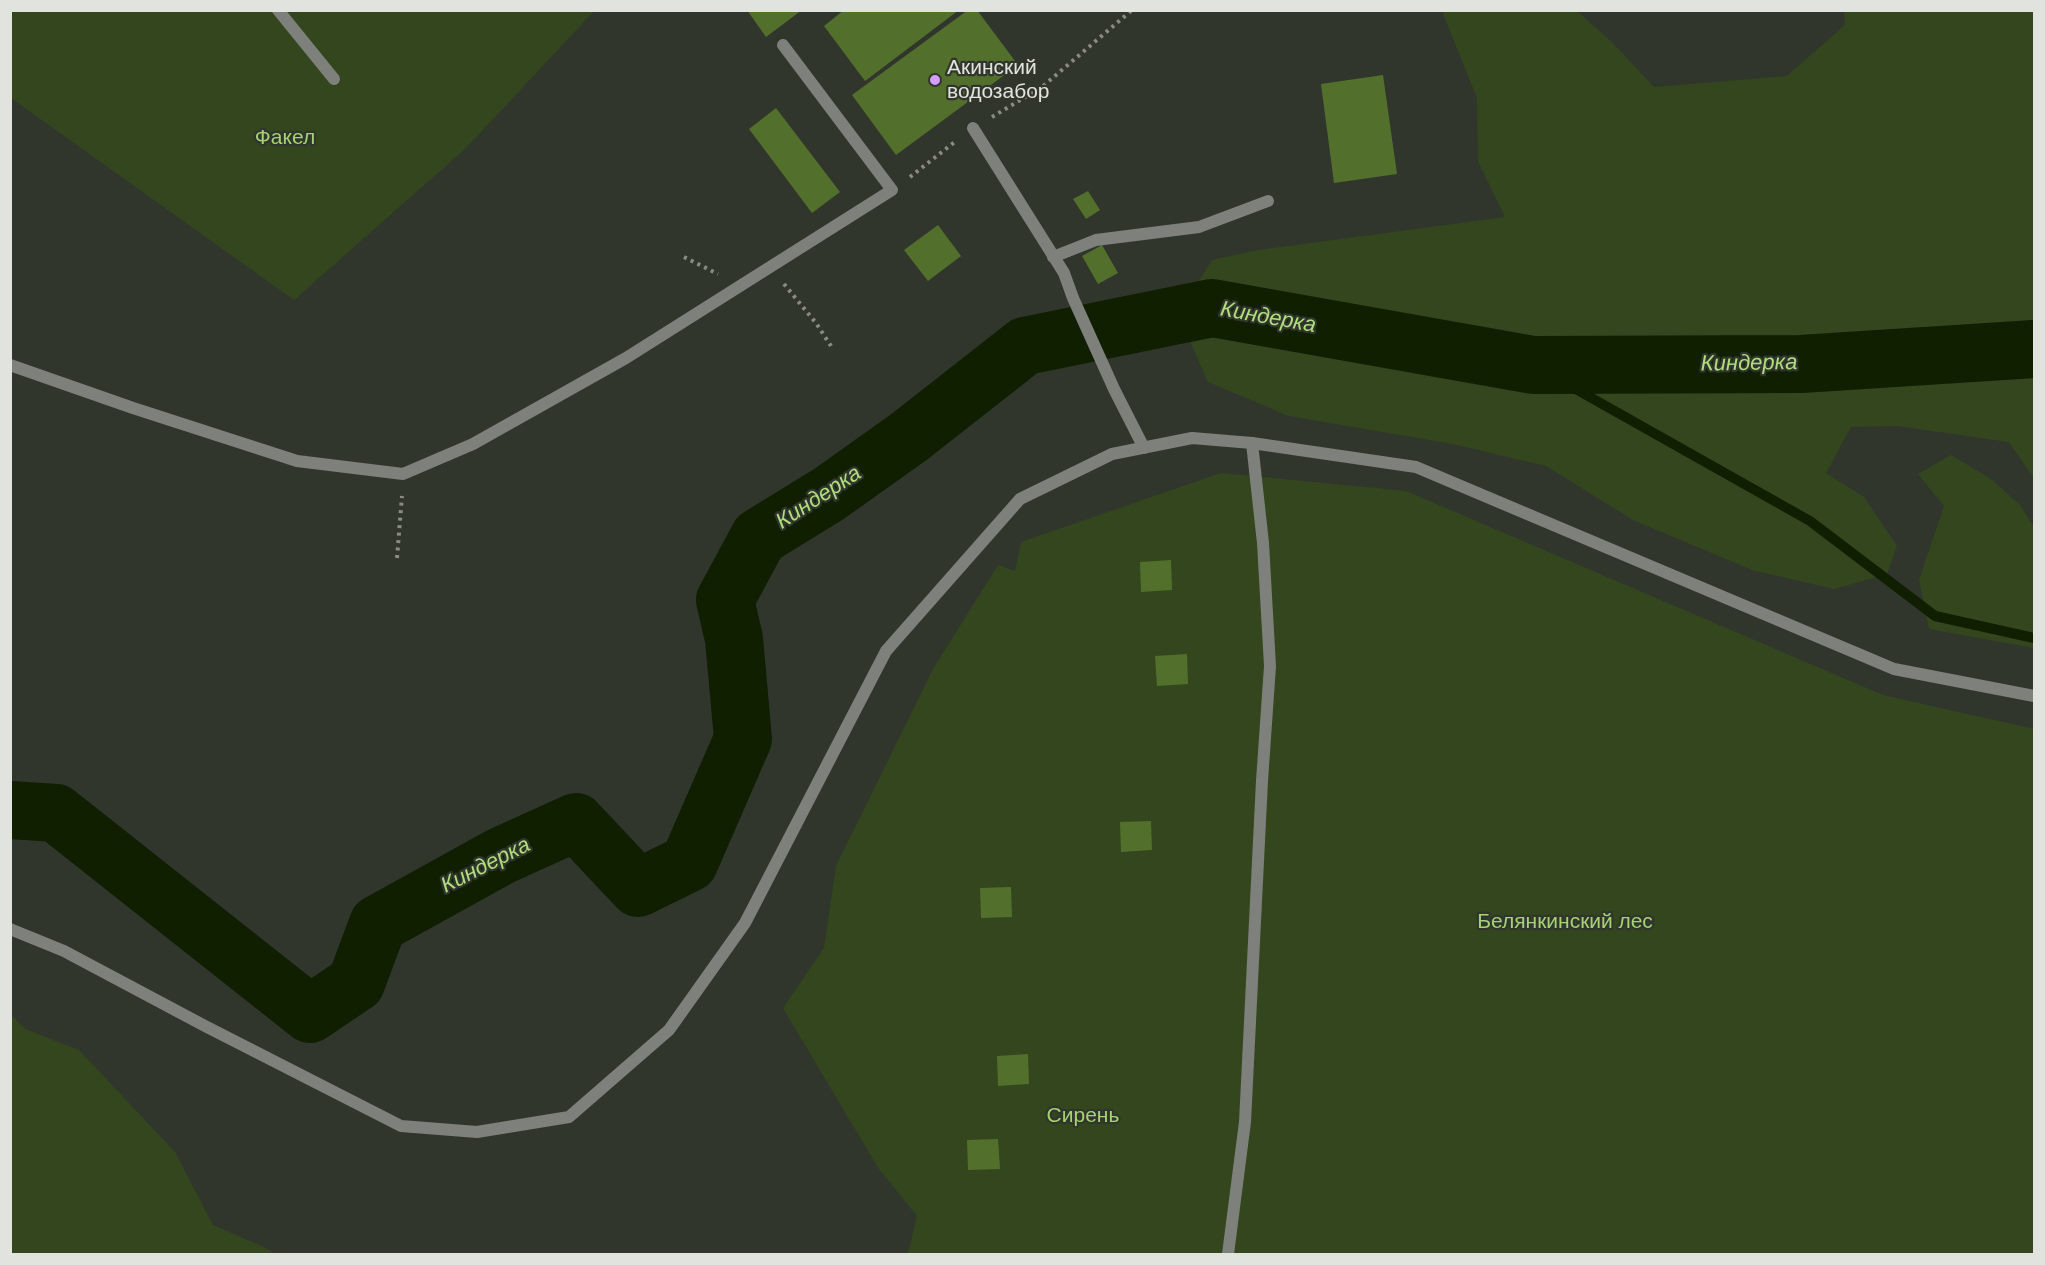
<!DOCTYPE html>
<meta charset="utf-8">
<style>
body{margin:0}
#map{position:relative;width:2045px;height:1265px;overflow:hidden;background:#31362d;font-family:"DM Sans",sans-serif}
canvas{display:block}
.frame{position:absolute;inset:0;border:12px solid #e1e4de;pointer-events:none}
</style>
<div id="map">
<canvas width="2045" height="1265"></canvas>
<div class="frame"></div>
</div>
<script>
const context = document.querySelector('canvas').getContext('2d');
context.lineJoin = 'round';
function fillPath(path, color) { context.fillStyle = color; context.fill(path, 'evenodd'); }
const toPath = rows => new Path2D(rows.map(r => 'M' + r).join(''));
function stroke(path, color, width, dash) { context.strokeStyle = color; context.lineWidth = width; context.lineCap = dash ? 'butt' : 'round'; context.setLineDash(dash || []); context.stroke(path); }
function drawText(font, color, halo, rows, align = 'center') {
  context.font = font + ' "DM Sans",sans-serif'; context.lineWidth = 4.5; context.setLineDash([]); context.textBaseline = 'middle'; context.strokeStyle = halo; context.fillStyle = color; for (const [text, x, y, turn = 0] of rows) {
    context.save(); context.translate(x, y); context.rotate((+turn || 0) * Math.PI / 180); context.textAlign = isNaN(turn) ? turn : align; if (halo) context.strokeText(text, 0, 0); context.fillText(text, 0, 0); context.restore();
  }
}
fillPath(toPath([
 [11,11,594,11,466,148,294,300,11,98],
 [1442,11,1577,11,1612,42,1654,87,1787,76,1845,25,1844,11,2034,11,2034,478,2009,442,1898,426,1851,427,1826,473,1864,497,1897,546,1887,574,1834,589,1752,570,1633,520,1546,466,1453,444,1289,416,1208,382,1178,314,1212,260,1259,250,1505,217,1478,161,1477,98],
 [1951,455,1991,479,2021,506,2034,528,2034,648,1929,629,1919,580,1944,506,1918,474],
 [1221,473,1406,491,1883,695,2034,729,2034,1254,908,1254,917,1216,879,1169,783,1008,824,948,836,866,933,669,998,565,1015,571,1021,542],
 [11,1014,25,1029,79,1050,175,1152,213,1225,266,1248,275,1254,11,1254]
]), '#34461e');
stroke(toPath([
 [1533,365,1810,521,1935,616,2034,638]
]), '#101f00', 10);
stroke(toPath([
 [10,810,56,813,310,1014,356,983,378,924,501,856,576,822,638,888,689,863,743,739,734,639,725,600,759,537,829,494,909,437,1025,346,1212,308,1533,365,1801,364,2034,349]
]), '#101f00', 58);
fillPath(toPath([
 [747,10,802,10,766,37],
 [844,10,959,10,865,81,824,26],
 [968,10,977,10,1018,65,896,155,852,95],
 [1383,75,1397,174,1334,183,1321,84],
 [776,108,840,192,812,213,749,129],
 [1088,191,1100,210,1086,219,1073,199],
 [938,225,961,256,928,281,904,250],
 [1102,245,1118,273,1098,284,1082,256],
 [1171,560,1172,590,1141,592,1140,562],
 [1187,654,1188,684,1157,686,1155,656],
 [1151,821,1152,850,1121,852,1120,822],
 [1011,887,1012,917,981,918,980,888],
 [1028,1054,1029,1084,998,1086,997,1056],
 [998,1139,1000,1169,968,1170,967,1140]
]), '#52702b');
stroke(toPath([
 [992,117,1042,87,1132,10],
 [910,177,956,141],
 [684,257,718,274],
 [784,284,816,323,831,346],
 [397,558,402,496]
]), '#888c84', 4, [3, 4.5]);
stroke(toPath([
 [278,10,334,79],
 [973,128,1064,273,1073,298,1114,389,1144,448],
 [1053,257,1096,240,1199,227,1268,201],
 [10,365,133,408,297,461,403,474,473,444,626,358,892,190,783,45],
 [1228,1254,1245,1122,1262,781,1270,666,1263,543,1252,443]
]), '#7e807c', 12);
stroke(toPath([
 [10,929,64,951,205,1026,401,1126,477,1132,569,1117,669,1030,745,923,886,651,1020,499,1112,454,1192,438,1252,443,1416,467,1894,669,2034,696]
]), '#7e807c', 12);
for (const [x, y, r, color] of [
 [935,80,6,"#d39cfd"]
]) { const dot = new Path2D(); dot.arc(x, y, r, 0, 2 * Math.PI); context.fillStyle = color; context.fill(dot); stroke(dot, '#31362d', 2); }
drawText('21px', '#e1e4de', '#31362d', [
 ["Акинский",947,68],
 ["водозабор",947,92]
], 'left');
drawText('21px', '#a5d272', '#31362d', [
 ["Факел",285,138],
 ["Белянкинский лес",1565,922],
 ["Сирень",1083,1116]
]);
drawText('italic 22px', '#b1de7d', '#31362d', [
 ["Киндерка",1268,318,10],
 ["Киндерка",1749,364,-1],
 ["Киндерка",819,498,-33],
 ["Киндерка",486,866,-27]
]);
</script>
